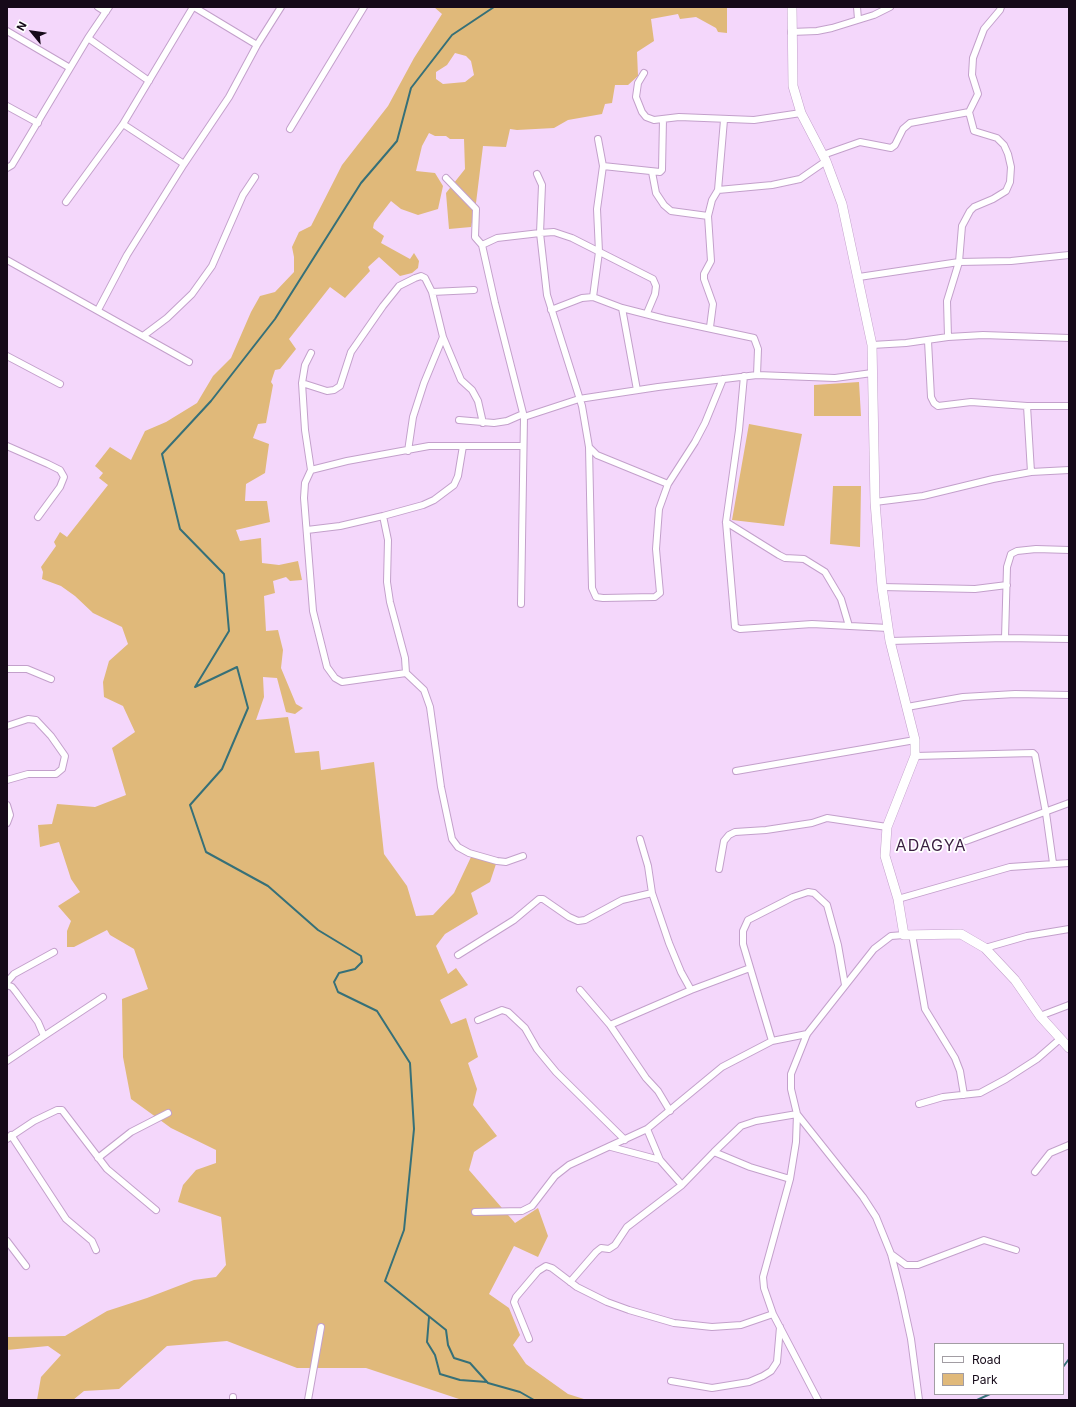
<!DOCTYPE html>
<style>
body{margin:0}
#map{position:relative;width:1076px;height:1407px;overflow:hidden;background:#f4d7fb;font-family:Inter,sans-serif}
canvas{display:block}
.frame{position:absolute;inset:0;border:8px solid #160a19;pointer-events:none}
.legend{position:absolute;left:934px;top:1343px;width:130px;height:52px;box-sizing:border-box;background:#fff;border:1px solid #a29da3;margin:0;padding:5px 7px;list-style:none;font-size:12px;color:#160a19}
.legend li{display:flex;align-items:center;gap:8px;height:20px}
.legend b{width:20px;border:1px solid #a29da3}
.north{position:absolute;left:12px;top:12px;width:40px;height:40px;-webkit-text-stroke:3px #fff;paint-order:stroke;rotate:299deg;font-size:11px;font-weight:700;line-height:16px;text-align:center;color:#160a19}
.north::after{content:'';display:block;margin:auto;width:14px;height:18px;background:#160a19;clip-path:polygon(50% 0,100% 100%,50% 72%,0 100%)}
</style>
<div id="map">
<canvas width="1076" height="1407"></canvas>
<div class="frame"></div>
<ul class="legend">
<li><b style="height:5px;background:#fff"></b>Road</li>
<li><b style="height:11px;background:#e0b97a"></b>Park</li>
</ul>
<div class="north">N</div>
</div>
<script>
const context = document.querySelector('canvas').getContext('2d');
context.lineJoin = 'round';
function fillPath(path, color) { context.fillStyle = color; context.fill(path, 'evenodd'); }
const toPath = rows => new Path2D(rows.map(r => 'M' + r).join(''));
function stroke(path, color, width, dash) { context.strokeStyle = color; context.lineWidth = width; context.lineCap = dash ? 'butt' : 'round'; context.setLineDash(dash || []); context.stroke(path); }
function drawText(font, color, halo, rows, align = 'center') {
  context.font = font + ' Inter,sans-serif'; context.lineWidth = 3.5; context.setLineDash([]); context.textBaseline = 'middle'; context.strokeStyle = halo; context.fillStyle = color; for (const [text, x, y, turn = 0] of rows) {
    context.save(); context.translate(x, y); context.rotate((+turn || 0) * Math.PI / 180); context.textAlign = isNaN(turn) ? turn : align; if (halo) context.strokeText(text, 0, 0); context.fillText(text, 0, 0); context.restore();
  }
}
fillPath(toPath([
 [434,7,727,7,727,33,718,32,716,28,696,17,680,19,678,14,651,19,654,41,637,52,638,76,628,85,615,85,612,103,605,104,602,114,568,120,554,128,517,130,510,129,506,147,483,146,476,203,471,227,449,229,446,193,465,169,464,139,450,139,446,136,435,136,429,133,422,146,416,171,435,173,443,186,438,209,418,215,401,209,391,201,374,223,373,228,384,236,381,243,410,259,414,253,419,261,418,268,412,273,400,276,379,257,368,267,370,271,345,298,330,287,289,339,296,349,280,369,275,370,271,382,273,385,266,423,258,424,253,438,269,444,265,473,246,484,245,501,267,501,270,522,236,530,240,541,261,538,262,563,279,565,298,561,302,580,290,581,286,577,273,581,275,593,264,596,266,631,278,630,283,650,281,668,296,704,303,708,295,714,286,712,277,678,263,677,264,697,256,720,288,717,295,753,319,751,321,770,374,762,384,854,407,886,416,916,433,915,454,893,471,857,481,857,496,864,490,882,471,893,478,914,445,934,436,946,448,974,456,968,468,985,440,1000,451,1024,466,1018,478,1057,468,1063,477,1089,473,1105,497,1136,474,1152,469,1170,515,1223,538,1208,548,1236,538,1257,514,1246,489,1294,509,1308,520,1335,513,1345,526,1364,568,1394,587,1400,462,1400,366,1368,297,1368,227,1341,167,1346,119,1389,84,1391,73,1400,37,1400,41,1377,61,1355,48,1346,7,1350,7,1337,65,1336,107,1311,147,1298,194,1280,216,1277,226,1265,221,1217,178,1202,183,1185,196,1170,216,1163,216,1150,171,1128,131,1099,123,1057,122,999,148,989,134,949,110,935,107,930,74,947,67,947,67,931,71,921,58,906,80,892,71,879,59,842,40,847,38,825,52,824,57,804,95,807,126,795,112,748,135,732,123,706,104,697,103,682,109,661,128,644,122,627,93,613,75,596,61,586,42,579,43,572,41,567,56,546,54,542,60,532,67,537,108,485,99,478,103,473,95,466,110,447,131,460,145,431,166,422,197,403,213,376,231,358,251,312,260,296,275,292,294,272,294,257,292,247,299,232,311,226,342,165,388,106,414,58,442,14],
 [455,53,466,56,471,61,474,75,465,82,443,84,436,79,436,72,447,65],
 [859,382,861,416,814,416,814,385],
 [749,424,802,434,784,526,732,520],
 [833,486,861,486,860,547,830,544]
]), '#e0b97a');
stroke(toPath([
 [494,7,452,35,411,88,397,141,361,183,275,319,211,401,162,454,180,529,224,574,229,631,195,687,237,667,248,708,222,769,190,805,206,852,268,886,318,930,361,956,362,962,355,969,339,973,334,982,338,992,377,1011,410,1063,414,1129,404,1230,385,1281,446,1330,448,1345,454,1358,470,1363,488,1383,520,1392,534,1400],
 [429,1317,427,1342,435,1355,440,1374,460,1380,487,1382],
 [1063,1367,1069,1359],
 [977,1400,990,1394]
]), '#367078', 2);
const street = toPath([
 [98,7,106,12],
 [194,7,257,45],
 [857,7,858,19],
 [7,31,70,68],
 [791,32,817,31,832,28,874,15,890,7],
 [88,38,149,81],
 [644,73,638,83,636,97,642,112,646,117,654,120,679,117,754,120,801,113],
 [7,106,38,123],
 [969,112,978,94,972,75,973,58,984,29,1000,10,1001,7],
 [123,124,184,164],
 [290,129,364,7],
 [598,139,603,166,597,209,599,252,593,297,622,308,665,319,754,338,758,349,757,375],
 [823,155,860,142,891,148,895,145,903,129,910,123,969,112,974,131,997,138,1004,145,1008,154,1011,167,1010,182,1006,191,993,199,974,207,970,211,962,226,959,262,947,301,948,337],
 [603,166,660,172,662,170,663,119],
 [7,168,12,165,88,38,109,7],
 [652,172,656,193,664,205,671,211,708,216],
 [537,174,542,185,540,233,547,295,582,406,589,447,597,455,668,484],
 [446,178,476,209,475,237,482,245],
 [718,190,772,185,800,179,826,161],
 [66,202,123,124,193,7],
 [7,260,189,362],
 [859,277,959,262,1011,261,1069,255],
 [432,292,474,290],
 [622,308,637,390],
 [98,310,127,255,184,164,229,97,257,45,281,7],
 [551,310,582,298,593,297],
 [710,327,713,304,704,279,704,274,711,261,708,216,712,200,718,190,724,120],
 [143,336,167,318,192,294,212,266,243,195,255,177],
 [443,337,461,380,472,390,478,401,483,423],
 [928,341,931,397,934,403,938,406,971,402,1027,406,1069,406],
 [872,345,906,343,948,337,983,335,1069,338],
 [311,353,305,365,302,383,305,430,311,470,305,483,304,498,313,611,327,667,335,678,342,682,406,673],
 [7,356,60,384],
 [744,376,739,430,726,522,735,627,740,629,812,624,888,628],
 [302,383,327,391,334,390,340,386,351,352,383,306,399,286,415,278,421,276,425,278,432,292,443,337,424,383,413,417,408,451],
 [1027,406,1031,472],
 [524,417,495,303,482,245,497,238,540,233,554,232,572,238,653,279,656,286,655,294,647,313],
 [459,420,494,423,507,421,523,414],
 [7,446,48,464,60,470,64,477,60,487,38,517],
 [589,447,592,588,596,597,603,598,655,597,660,593,656,549,659,509,668,484,695,442,705,423,723,379],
 [311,470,347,461,429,446,523,446],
 [875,502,923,496,993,479,1031,472,1069,470],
 [383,516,388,540,387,582,390,602,405,658,406,673,424,690,430,707,441,787,452,839,458,847,469,853,497,861,506,862,523,856],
 [726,522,779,555,785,558,804,559,825,572,841,599,849,626],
 [307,530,340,526,383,516,423,505,434,500,454,485,458,476,463,446],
 [882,587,975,589,1007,585],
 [521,604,524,417,579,399,658,387,757,375,835,378,872,373],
 [1005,638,1007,567,1011,554,1017,551,1036,549,1069,550],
 [890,641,1005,638,1069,639],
 [7,669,27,669,51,679],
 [907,707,963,697,1015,694,1069,695],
 [7,726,28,719,36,720,51,736,65,756,62,769,56,774,28,774,7,780],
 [915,756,1033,753,1035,755,1046,813,1053,863],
 [736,771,915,740],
 [7,805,10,815,7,823],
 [640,839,648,866,652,893,669,943,681,972,691,990],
 [966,841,1069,803],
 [719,869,724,841,729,835,735,832,766,830,812,823,827,818,887,827],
 [898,899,1010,867,1069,863],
 [912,934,925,1009,955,1058,960,1071,964,1095],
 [985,948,1027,936,1069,929],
 [458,955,514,920,539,899,543,899,569,917,578,921,585,920,622,900,652,893],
 [7,982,14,974,54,952],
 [7,985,12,987,16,992,38,1022,44,1036,7,1061],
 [580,990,610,1025,646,1078,658,1091,670,1111],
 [1040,1016,1069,1005],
 [478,1020,502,1010,508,1012,525,1028,537,1049,556,1072,625,1140],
 [610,1025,691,990,750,968],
 [44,1036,103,997],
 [772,1041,743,944,743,931,748,920,793,897,808,892,814,893,827,905,838,945,845,985],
 [919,1104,943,1097,980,1093,1006,1079,1037,1059,1060,1039],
 [647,1129,660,1160,682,1185],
 [11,1135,66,1219,92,1241,96,1250],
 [7,1139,34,1121,57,1110,62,1110,107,1169,156,1210],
 [611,1147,660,1160],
 [714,1152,750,1167,790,1179],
 [98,1158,131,1132,168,1113],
 [1035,1172,1050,1153,1069,1145],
 [475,1212,522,1211,532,1206,555,1176,569,1165,647,1129,722,1067,772,1041,807,1034],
 [7,1241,26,1266],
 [891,1254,906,1265,918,1265,984,1240,1016,1250],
 [570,1282,596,1252,601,1248,609,1249,615,1245,627,1227,682,1185,714,1152,741,1126,756,1121,797,1114,863,1197,876,1217,891,1254,901,1293,911,1339,919,1400],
 [529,1339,514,1302,516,1297,538,1271,546,1266,552,1268,577,1287,607,1302,629,1310,674,1323,712,1327,741,1325,773,1314],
 [671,1381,712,1388,749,1382,763,1376,771,1371,777,1362,780,1327],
 [233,1400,233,1397],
 [308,1400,321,1327],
 [818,1400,773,1314,764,1288,763,1277,790,1179,796,1142,797,1114,791,1089,791,1074,807,1034,874,949,891,936,904,935]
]);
const secondary = toPath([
 [792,7,793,86,801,113,826,161,842,204,872,345,875,502,882,587,890,641,915,740,915,756,887,827,885,856,898,899,904,935,961,934,985,948,1015,980,1040,1016,1069,1048]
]);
stroke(street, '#c3a0cb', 8);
stroke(secondary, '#c3a0cb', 10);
stroke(street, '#fff', 6);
stroke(secondary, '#fff', 9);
context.letterSpacing = '1px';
drawText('16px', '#3a1e41', '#fff', [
 ["ADAGYA",931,846]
]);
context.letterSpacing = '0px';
</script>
